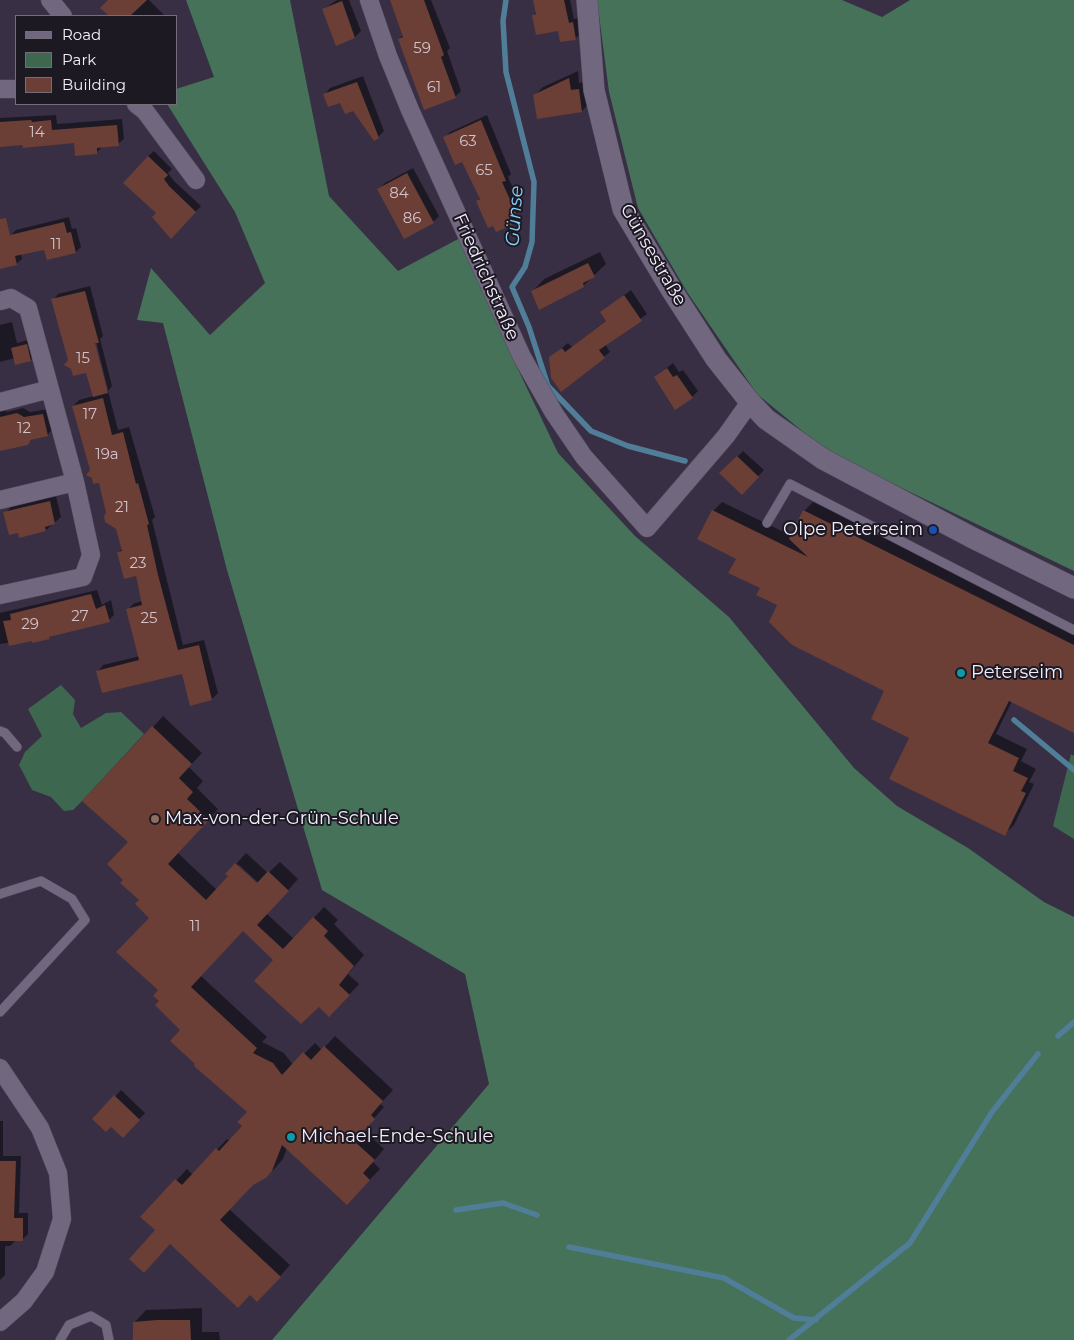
<!DOCTYPE html>
<meta charset="utf-8">
<style>
body{margin:0}
#map{position:relative;width:1074px;height:1340px;overflow:hidden;background:#382f44;font-family:Montserrat,sans-serif}
canvas{display:block}
.legend{position:absolute;left:15px;top:15px;width:162px;height:90px;box-sizing:border-box;background:#1d1923;border:1px solid #736e7a;margin:0;padding:6px 9px;list-style:none;font-size:15px;color:#f4eefc}
.legend li{display:flex;align-items:center;gap:10px;height:25px}
.legend b{width:25px;border:1px solid #736e7a}
</style>
<div id="map">
<canvas width="1074" height="1340"></canvas>
<ul class="legend">
<li><b style="height:6px;background:#71677f"></b>Road</li>
<li><b style="height:14px;background:#3e6750"></b>Park</li>
<li><b style="height:14px;background:#6b3e36"></b>Building</li>
</ul>
</div>
<script>
const context = document.querySelector('canvas').getContext('2d');
context.lineJoin = 'round';
function fillPath(path, color) { context.fillStyle = color; context.fill(path, 'evenodd'); }
const toPath = rows => new Path2D(rows.map(r => 'M' + r).join(''));
function stroke(path, color, width, dash) { context.strokeStyle = color; context.lineWidth = width; context.lineCap = dash ? 'butt' : 'round'; context.setLineDash(dash || []); context.stroke(path); }
function drawText(font, color, halo, rows, align = 'center') {
  context.font = font + ' Montserrat,sans-serif'; context.lineWidth = 4; context.setLineDash([]); context.textBaseline = 'middle'; context.strokeStyle = halo; context.fillStyle = color; for (const [text, x, y, turn = 0] of rows) {
    context.save(); context.translate(x, y); context.rotate((+turn || 0) * Math.PI / 180); context.textAlign = isNaN(turn) ? turn : align; if (halo) context.strokeText(text, 0, 0); context.fillText(text, 0, 0); context.restore();
  }
}
fillPath(toPath([
 [61,685,75,700,73,714,81,728,106,713,121,712,144,734,82,801,73,810,64,811,51,797,32,790,19,765,25,752,42,736,28,709],
 [1071,754,1074,756,1074,839,1053,826]
]), '#3e6750');
fillPath(toPath([
 [186,0,290,0,329,196,398,271,460,238,515,363,558,453,635,536,729,617,854,768,897,806,968,848,1044,902,1074,917,1074,1340,272,1340,489,1084,465,974,322,890,227,570,163,323,137,320,151,268,210,335,265,283,235,212,167,104,176,104,176,89,214,77],
 [597,0,842,0,882,17,910,0,1074,0,1074,571,829,453,757,394,687,292,638,208,609,92]
]), '#457259');
fillPath(toPath([
 [109,0,149,0,165,16,110,16,102,8],
 [337,0,349,0,361,31,355,37,337,44,324,9],
 [392,0,431,0,450,48,447,51,461,91,455,97,399,39,403,35],
 [534,0,570,0,574,19,578,18,581,33,576,38,533,15,537,12],
 [578,71,579,83,587,81,590,102,582,111,534,96,543,87],
 [363,76,384,131,378,137,354,110,325,94,330,88],
 [56,115,57,124,122,119,124,139,118,144,102,147,96,153,75,142,0,145,0,118],
 [487,115,511,174,508,177,522,208,516,214,517,218,511,224,477,201,480,198,463,160,444,138,450,132],
 [154,151,172,169,168,173,174,181,201,206,171,237,148,156],
 [413,168,439,216,433,222,379,189,385,183],
 [69,217,72,229,76,228,81,247,76,252,45,248,21,254,22,259,16,264,0,268,0,238,10,236,16,230],
 [600,252,606,264,583,286,532,292,544,279],
 [90,286,103,336,100,339,112,386,108,391,118,430,129,427,155,517,152,520,183,645,204,640,218,693,212,699,191,705,183,672,98,671,103,665,140,656,128,610,133,604,142,601,136,575,118,553,123,548,117,528,107,513,100,481,91,470,73,406,79,400,94,396,87,371,70,360,53,300,58,294],
 [95,337,108,390,106,390,92,338],
 [631,290,647,314,605,344,610,352,561,391,551,357,568,343,572,347,607,320,602,312],
 [12,322,17,343,32,339,36,354,31,360,15,358,0,362,0,325],
 [673,363,679,372,683,370,698,391,692,397,655,377],
 [23,408,30,412,48,409,53,429,47,435,33,439,28,443,0,449,0,412,3,409,7,412],
 [743,451,764,470,742,493,721,473],
 [56,496,61,517,46,530,19,532,5,513,11,507],
 [722,502,792,536,804,511,813,502,1074,631,1074,732,1012,701,996,734,1027,749,1021,761,1036,769,1029,782,1034,784,1014,825,1004,834,911,738,886,691,779,605,761,588,737,558,713,511],
 [97,590,102,605,111,600,114,615,109,620,53,634,49,638,33,642,33,639,0,644,0,613],
 [163,716,202,753,189,767,203,781,197,788,218,809,178,853,217,890,229,876,227,874,246,853,268,873,280,862,298,879,267,914,294,939,324,907,338,920,334,924,364,955,348,974,359,984,340,1005,275,960,243,930,201,976,267,1037,262,1042,284,1053,293,1065,315,1043,322,1050,335,1036,393,1090,380,1104,384,1107,364,1130,384,1149,373,1162,380,1169,357,1193,287,1148,283,1159,277,1166,266,1177,253,1183,229,1209,290,1265,268,1290,250,1294,157,1230,142,1217,187,1169,193,1175,227,1139,230,1141,244,1126,248,1112,197,1064,182,1029,161,1001,150,917,125,879,129,842,153,727],
 [238,864,263,887,261,889,237,866],
 [121,1090,145,1113,123,1136,111,1125,94,1119],
 [0,1121,3,1121,3,1156,21,1156,19,1213,28,1213,28,1234,22,1240,16,1240,10,1246,5,1246,5,1275,0,1280],
 [202,1308,202,1332,219,1332,220,1340,135,1340,134,1323,146,1310]
]), '#0007');
stroke(toPath([
 [506,0,503,21,506,72,534,182,532,242,525,267,512,287,529,327,548,386,591,431,628,446,685,461],
 [1014,720,1074,770],
 [1058,1036,1074,1022],
 [456,1210,503,1203,537,1215],
 [569,1247,724,1278,794,1318,816,1320],
 [789,1340,910,1243,992,1112,1038,1054]
]), '#507e99', 5.5);
fillPath(toPath([
 [108,0,147,0,130,16,109,16,100,8],
 [390,0,424,0,444,55,441,57,456,98,424,110,398,39,403,37],
 [533,0,564,0,569,23,573,22,576,40,560,42,558,31,536,35,532,15,536,14],
 [342,1,355,38,336,46,322,9],
 [569,78,571,90,579,89,582,112,537,119,533,95],
 [357,82,379,138,374,141,353,111,345,114,340,103,328,107,323,94],
 [31,120,32,122,51,120,52,130,117,125,119,146,97,148,97,154,75,156,74,143,23,148,22,145,0,147,0,122],
 [481,120,506,181,502,182,517,215,509,219,512,225,496,232,493,226,488,228,476,201,480,199,462,162,455,165,443,137],
 [148,156,168,175,164,179,169,186,196,212,171,239,152,217,156,213,123,183],
 [407,173,434,223,404,239,377,189],
 [6,218,10,235,64,222,67,233,71,232,76,253,47,260,44,250,15,256,17,265,0,269,0,219],
 [588,263,595,277,583,283,584,287,539,310,531,291],
 [85,291,99,343,95,343,108,393,93,397,86,373,73,376,71,369,64,365,68,360,51,299],
 [624,295,642,321,599,350,605,358,561,392,551,378,549,357,562,348,565,352,606,321,600,312],
 [27,344,31,361,15,365,11,348],
 [667,368,673,377,677,375,693,398,675,410,654,377],
 [103,398,112,435,123,432,136,484,138,483,149,524,147,525,158,575,178,650,199,645,212,700,190,706,182,674,102,693,96,671,139,660,126,609,142,605,136,576,124,579,117,552,122,551,116,529,105,522,104,516,106,513,99,483,93,484,92,478,86,475,90,470,72,406],
 [17,413,24,417,43,414,48,436,31,440,28,445,0,451,0,417],
 [737,456,759,477,742,495,719,473],
 [50,501,55,524,45,527,46,531,19,538,18,533,9,535,3,512],
 [712,510,808,557,789,539,803,510,1074,645,1074,733,1009,701,988,743,1019,758,1013,771,1028,778,1021,791,1026,793,1005,836,889,779,909,738,871,719,884,691,792,645,769,622,777,605,756,595,760,588,728,573,736,559,697,539],
 [91,594,96,609,105,605,110,622,49,637,50,639,32,643,32,641,9,646,3,621,11,620,10,614],
 [152,726,192,764,179,778,193,792,187,799,209,820,168,864,206,900,228,876,225,874,235,863,257,883,268,871,289,891,257,925,283,949,313,917,328,931,324,936,354,966,339,985,350,995,329,1017,319,1007,301,1024,254,981,273,960,243,931,191,987,257,1048,253,1053,273,1063,282,1075,303,1052,311,1060,324,1046,383,1101,371,1115,375,1119,354,1141,375,1160,363,1173,370,1180,347,1205,282,1145,272,1171,266,1178,253,1185,220,1220,281,1277,257,1302,250,1295,238,1308,170,1244,144,1273,129,1259,155,1230,140,1217,175,1179,182,1185,216,1148,219,1151,242,1126,237,1122,247,1112,194,1066,195,1064,170,1041,180,1030,155,1005,159,1001,153,996,158,990,116,952,149,918,135,904,139,900,120,883,123,880,107,864,128,842,82,801],
 [114,1095,140,1120,123,1138,111,1127,106,1132,92,1119],
 [0,1161,16,1161,14,1218,23,1218,23,1241,0,1241],
 [157,1320,190,1320,191,1340,133,1340,133,1322]
]), '#6b3e36');
const service = toPath([
 [767,523,790,484,1074,630],
 [0,731,5,733,17,747],
 [0,894,41,881,72,899,85,920,0,1012],
 [60,1340,69,1325,91,1316,106,1325,109,1340]
]);
const minor = toPath([
 [50,0,63,16],
 [369,0,388,56,410,110,522,357,554,413,584,457,647,528,726,436,750,402],
 [0,89,16,89],
 [136,104,145,111,196,180],
 [0,301,11,298,28,308,75,482,91,555,83,577,0,595],
 [0,402,50,389],
 [0,500,75,482],
 [0,1068,40,1128,58,1173,62,1219,45,1272,24,1301,0,1322]
]);
const tertiary = toPath([
 [587,0,594,90,623,209,671,289,716,359,750,402,766,419,823,459,973,538,1074,588]
]);
stroke(service, '#524a5c', 10);
stroke(minor, '#524a5c', 19);
stroke(tertiary, '#524a5c', 22);
stroke(service, '#71677f', 9);
stroke(minor, '#71677f', 18);
stroke(tertiary, '#71677f', 21);
for (const [x, y, r, color] of [
 [933,530,5,"#1a4fb4"],
 [961,673,5,"#0f9aa8"],
 [155,819,5,"#8d6e63"],
 [291,1137,5,"#0f9aa8"]
]) { const dot = new Path2D(); dot.arc(x, y, r, 0, 2 * Math.PI); context.fillStyle = color; context.fill(dot); stroke(dot, '#1d1923', 2); }
drawText('15px', '#d2c2ca', null, [
 ["59",422,49],
 ["61",434,88],
 ["14",37,133],
 ["63",468,142],
 ["65",484,171],
 ["84",399,194],
 ["86",412,219],
 ["11",56,245],
 ["15",83,359],
 ["17",90,415],
 ["12",24,429],
 ["19a",107,455],
 ["21",122,508],
 ["23",138,564],
 ["27",80,617],
 ["25",149,619],
 ["29",30,625],
 ["11",195,927]
]);
drawText('18px', '#f4eefc', '#1d1923', [
 ["Günsestraße",653,255,60],
 ["Friedrichstraße",486,277,66]
]);
drawText('18px', '#f4eefc', '#1d1923', [
 ["Olpe Peterseim",923,530,"right"],
 ["Peterseim",971,673],
 ["Max-von-der-Grün-Schule",165,819],
 ["Michael-Ende-Schule",301,1137]
], 'left');
drawText('italic 19px', '#86d0fb', '#1d1923', [
 ["Günse",515,216,-86]
]);
</script>
